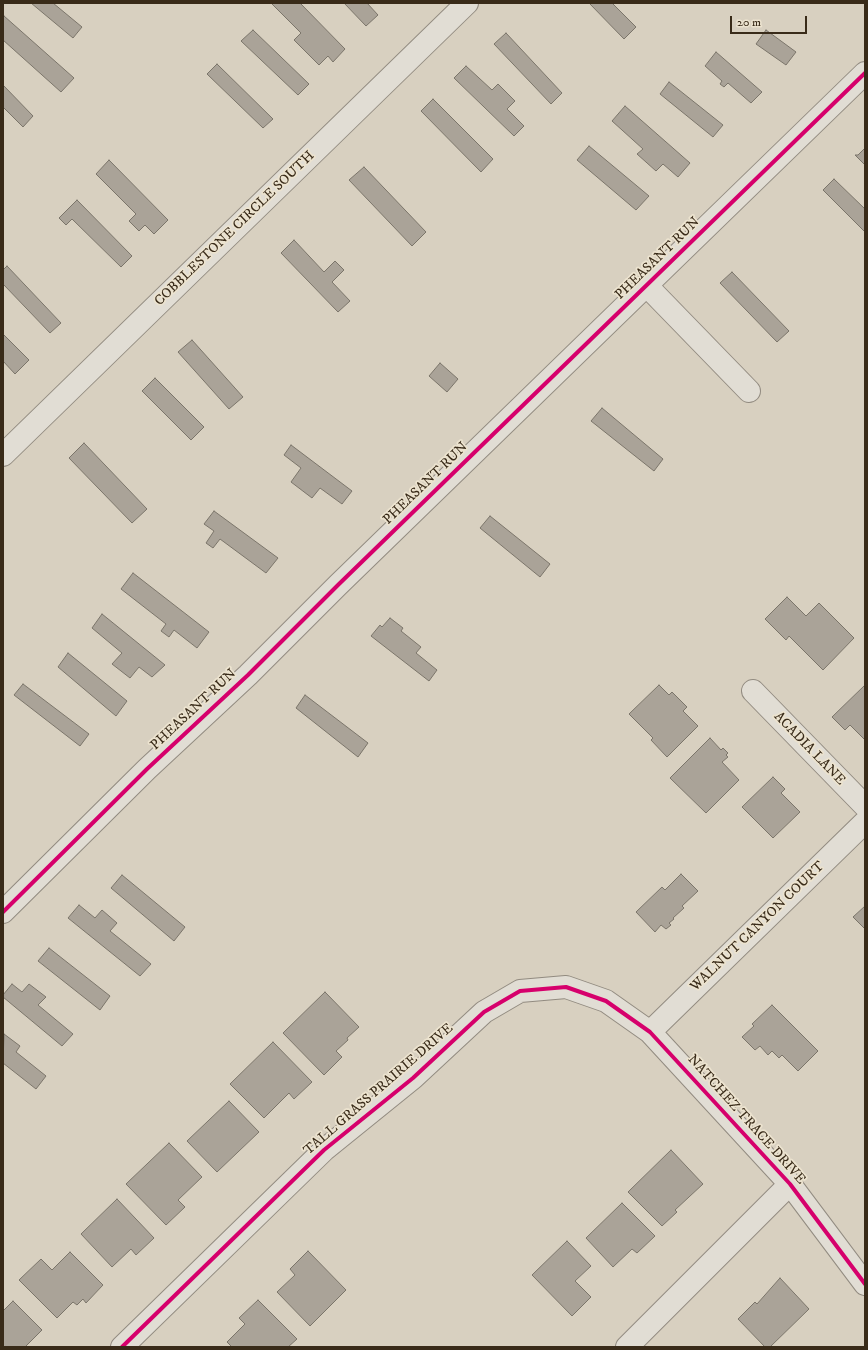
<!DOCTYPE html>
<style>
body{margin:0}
#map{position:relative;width:868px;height:1350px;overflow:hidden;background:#d8d0c0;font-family:"IM FELL DW Pica",serif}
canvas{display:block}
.frame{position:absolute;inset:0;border:4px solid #392b19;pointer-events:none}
.scale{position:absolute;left:730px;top:16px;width:77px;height:18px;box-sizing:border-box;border:2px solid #392b19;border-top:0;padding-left:5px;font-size:12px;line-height:14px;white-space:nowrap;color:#392b19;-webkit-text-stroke:3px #ece3cf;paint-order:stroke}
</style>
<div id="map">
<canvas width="868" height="1350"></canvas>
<div class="frame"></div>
<div class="scale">20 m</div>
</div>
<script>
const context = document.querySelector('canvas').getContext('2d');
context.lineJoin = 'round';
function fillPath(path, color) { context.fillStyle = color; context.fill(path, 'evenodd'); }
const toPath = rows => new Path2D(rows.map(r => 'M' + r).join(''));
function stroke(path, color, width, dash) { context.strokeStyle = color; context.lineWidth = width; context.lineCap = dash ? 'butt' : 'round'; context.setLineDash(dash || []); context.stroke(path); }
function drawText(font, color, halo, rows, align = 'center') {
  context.font = font + ' "IM FELL DW Pica",serif'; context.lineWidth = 3.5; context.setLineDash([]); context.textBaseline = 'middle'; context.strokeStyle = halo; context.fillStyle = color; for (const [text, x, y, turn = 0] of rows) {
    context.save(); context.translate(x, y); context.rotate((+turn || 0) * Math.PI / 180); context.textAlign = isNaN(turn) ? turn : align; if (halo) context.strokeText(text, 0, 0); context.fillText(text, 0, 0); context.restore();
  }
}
const building = toPath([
 [31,3,53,3,82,27,73,38,31,3],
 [271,3,300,3,345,49,333,62,328,56,319,65,294,40,301,33,271,3],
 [344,3,367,3,378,15,366,26,344,3],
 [589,3,612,3,636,27,624,39,589,3],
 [4,16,74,78,61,92,3,40,3,18,4,16],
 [253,30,309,84,298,95,241,41,253,30],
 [766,30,796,52,786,65,756,44,766,30],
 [506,33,562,93,551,104,494,44,506,33],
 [716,52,762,92,751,103,728,83,724,87,720,84,722,81,705,66,716,52],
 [217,64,273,119,263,128,207,74,217,64],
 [466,66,492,90,498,84,515,101,507,109,524,126,514,136,454,78,466,66],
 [669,82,723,125,713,137,660,94,669,82],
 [3,85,33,116,23,127,3,107,3,85],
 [433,99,493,159,481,172,421,111,433,99],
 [625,106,690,163,678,177,663,164,656,171,637,154,643,149,612,121,625,106],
 [589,146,649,196,636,210,577,160,589,146],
 [865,148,865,165,855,155,858,155,865,148],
 [109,160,168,220,154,234,145,225,139,231,129,221,136,214,96,174,109,160],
 [364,167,426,232,412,246,349,180,364,167],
 [834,179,865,209,865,232,823,190,834,179],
 [77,200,132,256,121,267,72,219,66,225,59,218,77,200],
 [294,240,324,272,335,261,344,270,332,282,350,301,338,312,281,253,294,240],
 [7,266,61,323,50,333,4,285,3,286,3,270,7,266],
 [732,272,789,331,777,342,720,283,732,272],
 [3,334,29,360,15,374,3,361,3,334],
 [192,340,243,397,229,409,178,352,192,340],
 [440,363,458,379,447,392,429,376,440,363],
 [155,378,204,427,191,440,142,391,155,378],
 [602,408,663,459,654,471,591,421,602,408],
 [84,443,147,509,132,523,69,458,84,443],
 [291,445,352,491,342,504,320,488,312,498,291,482,301,468,284,455,291,445],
 [214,511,278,558,266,573,220,539,213,548,206,543,214,531,204,524,214,511],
 [490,516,550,564,540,577,480,528,490,516],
 [133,573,209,632,197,648,174,630,169,637,161,631,166,624,121,589,133,573],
 [787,597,806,616,819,603,854,638,823,670,789,636,786,640,765,619,787,597],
 [102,614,165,665,152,677,139,667,130,678,112,664,122,653,92,628,102,614],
 [390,618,403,628,401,631,421,647,416,653,437,670,429,681,371,636,380,625,382,627,390,618],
 [68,653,127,701,116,716,58,667,68,653],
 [23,684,89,734,80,746,14,695,23,684],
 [659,685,669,695,672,692,687,707,683,711,698,726,667,757,651,740,653,738,629,714,659,685],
 [865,685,865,740,850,725,845,730,832,717,865,685],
 [305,695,368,743,358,757,296,708,305,695],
 [710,738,721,750,723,748,728,753,726,755,728,757,722,762,739,780,706,813,670,778,710,738],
 [773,777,785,789,781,793,800,812,773,838,742,807,773,777],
 [681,874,698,891,682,906,684,908,673,918,674,919,669,923,671,925,666,929,661,925,655,932,636,912,662,887,665,890,681,874],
 [122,875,185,927,174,941,111,888,122,875],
 [79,905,95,918,102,910,117,923,110,931,151,964,140,976,68,918,79,905],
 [865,906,865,929,853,917,865,906],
 [49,948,110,996,100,1010,38,961,49,948],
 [12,984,22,992,29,984,46,997,38,1005,73,1034,62,1046,3,997,3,995,12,984],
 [325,992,359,1027,347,1038,348,1040,336,1051,342,1057,324,1075,283,1033,325,992],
 [772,1005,818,1051,798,1071,782,1055,779,1058,772,1051,768,1055,760,1046,755,1050,742,1037,754,1026,752,1024,772,1005],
 [4,1034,20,1046,16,1052,46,1076,36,1089,3,1063,4,1034],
 [273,1042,312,1082,294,1099,289,1093,264,1118,230,1084,273,1042],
 [229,1101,259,1132,217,1172,187,1141,229,1101],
 [169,1143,202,1177,178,1200,185,1207,166,1225,126,1184,169,1143],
 [671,1150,703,1184,675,1210,677,1212,662,1226,628,1192,671,1150],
 [117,1199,154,1238,136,1255,131,1249,112,1267,81,1234,117,1199],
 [622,1203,655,1236,637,1253,632,1249,613,1267,586,1238,622,1203],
 [567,1241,591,1266,575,1281,591,1297,572,1316,532,1275,567,1241],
 [308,1251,346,1290,310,1326,277,1292,295,1275,290,1269,308,1251],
 [70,1252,103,1285,86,1303,83,1299,77,1305,73,1302,57,1318,19,1280,41,1259,52,1270,70,1252],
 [780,1278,809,1309,770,1347,765,1347,738,1319,755,1302,757,1304,780,1278],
 [258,1300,297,1339,288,1347,232,1347,227,1342,245,1324,239,1318,258,1300],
 [13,1301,42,1330,26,1346,27,1347,3,1347,3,1311,13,1301]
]);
fillPath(building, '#aaa398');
stroke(building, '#7b756a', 1);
const minor = toPath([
 [647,286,749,391],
 [3,455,467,3],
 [753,691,865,806],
 [3,912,147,769,248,675,338,585,865,73],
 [650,1032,865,822],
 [122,1347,324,1150,413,1078,484,1012,520,991,566,987,606,1001,650,1032,790,1184,865,1284],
 [627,1347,790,1184]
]);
stroke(minor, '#928b80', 24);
stroke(minor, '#e1ddd4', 22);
stroke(toPath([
 [3,912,147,769,248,675,338,585,865,73],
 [122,1347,324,1150,413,1078,484,1012,520,991,566,987,606,1001,650,1032,790,1184,865,1284]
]), '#d6006c', 4);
drawText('14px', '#392b19', '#ece3cf', [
 ["COBBLESTONE CIRCLE SOUTH",235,229,-44],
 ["PHEASANT RUN",658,259,-44],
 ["PHEASANT RUN",426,484,-44],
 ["PHEASANT RUN",194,710,-43],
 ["ACADIA LANE",809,749,46],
 ["WALNUT CANYON COURT",758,927,-44],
 ["TALL GRASS PRAIRIE DRIVE",379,1090,-41],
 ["NATCHEZ TRACE DRIVE",746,1120,48]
]);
</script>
